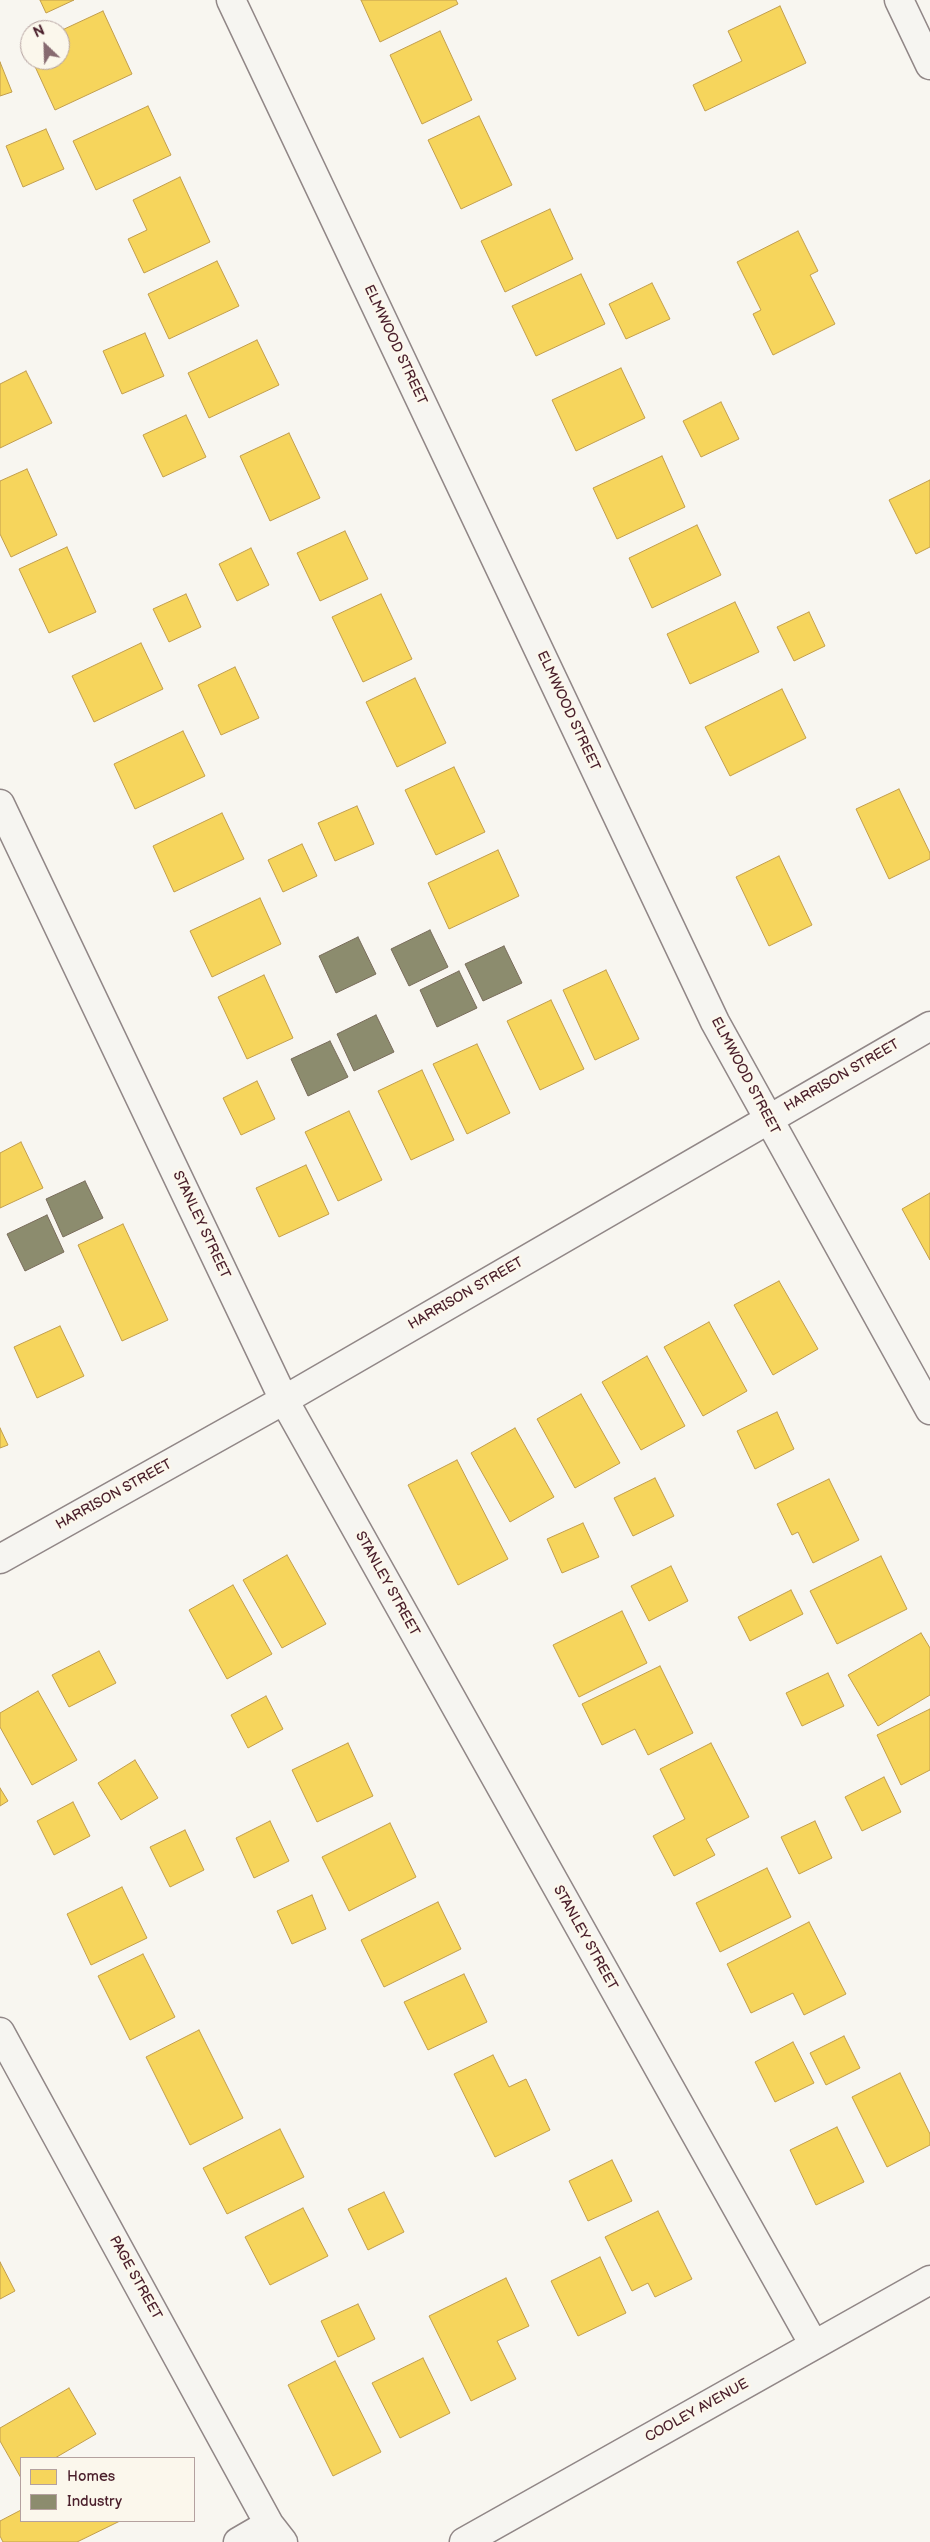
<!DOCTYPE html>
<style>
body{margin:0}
#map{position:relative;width:930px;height:2542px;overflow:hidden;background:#f8f6f0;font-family:"Balsamiq Sans",sans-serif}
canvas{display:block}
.legend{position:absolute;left:20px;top:2457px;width:175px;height:65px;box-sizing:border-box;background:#fbf7ec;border:1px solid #b4a19f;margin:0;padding:6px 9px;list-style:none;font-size:15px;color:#4a1f2b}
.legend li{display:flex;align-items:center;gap:10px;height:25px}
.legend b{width:25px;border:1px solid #b4a19f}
.north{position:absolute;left:20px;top:20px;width:50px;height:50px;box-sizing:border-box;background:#fbf7ec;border:1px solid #b4a19f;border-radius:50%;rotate:336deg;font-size:14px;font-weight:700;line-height:20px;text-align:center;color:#4a1f2b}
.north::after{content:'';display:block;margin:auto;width:18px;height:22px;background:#876a70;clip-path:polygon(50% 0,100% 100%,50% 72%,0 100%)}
</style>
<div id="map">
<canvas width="930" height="2542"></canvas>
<ul class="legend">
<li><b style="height:14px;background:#f6d55c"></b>Homes</li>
<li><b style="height:14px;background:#8c8c6e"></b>Industry</li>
</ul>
<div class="north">N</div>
</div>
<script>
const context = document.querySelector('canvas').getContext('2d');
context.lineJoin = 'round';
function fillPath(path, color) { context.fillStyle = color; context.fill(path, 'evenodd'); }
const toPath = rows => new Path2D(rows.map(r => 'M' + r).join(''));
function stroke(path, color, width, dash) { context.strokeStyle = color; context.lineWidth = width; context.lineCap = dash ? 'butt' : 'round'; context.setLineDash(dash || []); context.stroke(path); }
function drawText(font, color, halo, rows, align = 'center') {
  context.font = font + ' "Balsamiq Sans",sans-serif'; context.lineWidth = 5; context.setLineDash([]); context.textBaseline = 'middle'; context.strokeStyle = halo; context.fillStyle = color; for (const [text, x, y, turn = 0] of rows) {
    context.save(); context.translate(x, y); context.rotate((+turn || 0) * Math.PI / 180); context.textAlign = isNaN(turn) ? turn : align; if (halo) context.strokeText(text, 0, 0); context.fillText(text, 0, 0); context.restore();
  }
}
const homes = toPath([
 [40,0,74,0,46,13,40,0],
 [361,0,456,0,458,4,380,42,361,0],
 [780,6,806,63,705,111,693,85,742,61,728,31,780,6],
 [103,11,132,74,55,110,32,60,60,60,60,31,103,11],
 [440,31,472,100,422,124,390,55,440,31],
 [0,62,12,92,0,96,0,62],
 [148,106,171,155,96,190,73,141,148,106],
 [479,116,512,185,461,209,428,140,479,116],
 [46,129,64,169,23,187,6,146,46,129],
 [180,177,210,242,144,273,128,239,147,230,133,200,180,177],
 [550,209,573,259,505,292,481,241,550,209],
 [798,231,818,271,810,275,835,324,773,355,753,314,761,310,737,262,798,231],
 [217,261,239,306,169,339,148,294,217,261],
 [581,274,605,324,536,356,512,306,581,274],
 [652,283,670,319,626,339,609,304,652,283],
 [145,333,164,376,122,394,103,351,145,333],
 [257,340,279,385,209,418,188,373,257,340],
 [621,368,645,418,576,451,552,400,621,368],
 [26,371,52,423,0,448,0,384,26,371],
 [721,402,739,439,701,457,683,421,721,402],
 [186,415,206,457,163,477,143,435,186,415],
 [289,433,320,498,270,521,240,456,289,433],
 [662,456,685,507,617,539,593,488,662,456],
 [27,469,57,535,11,557,0,534,0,481,27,469],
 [930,480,930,547,916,554,889,500,930,480],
 [697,525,721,575,652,608,629,558,697,525],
 [345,531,368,579,320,601,297,553,345,531],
 [67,547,96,612,49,633,19,569,67,547],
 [251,548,269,585,237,601,219,564,251,548],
 [186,594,201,627,169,642,153,609,186,594],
 [381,594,412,659,363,682,332,617,381,594],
 [735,602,759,652,690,684,667,634,735,602],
 [809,612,825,646,794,661,777,627,809,612],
 [141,643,163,689,94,722,72,676,141,643],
 [235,667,259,718,221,735,198,685,235,667],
 [415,678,446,743,397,767,366,702,415,678],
 [782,689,806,738,730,776,705,727,782,689],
 [183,731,205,776,135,809,114,764,183,731],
 [454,767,485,832,436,855,405,790,454,767],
 [899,789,930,853,930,859,889,879,856,809,899,789],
 [357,806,374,844,335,861,318,823,357,806],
 [222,813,244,859,174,892,153,846,222,813],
 [302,844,317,876,283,892,268,860,302,844],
 [498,850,519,896,449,929,428,883,498,850],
 [779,856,812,925,769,946,736,877,779,856],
 [260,898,281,944,212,977,190,931,260,898],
 [606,970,639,1039,595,1060,563,990,606,970],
 [264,975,293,1038,247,1059,218,997,264,975],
 [551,1000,584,1069,540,1090,507,1021,551,1000],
 [477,1044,510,1113,467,1134,433,1064,477,1044],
 [422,1070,454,1140,411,1160,378,1091,422,1070],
 [257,1081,275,1119,241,1135,223,1098,257,1081],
 [349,1111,382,1180,338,1201,305,1132,349,1111],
 [21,1142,43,1188,0,1208,0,1153,21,1142],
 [306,1165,329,1214,279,1237,256,1188,306,1165],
 [930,1193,930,1260,902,1209,930,1193],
 [123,1224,168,1320,122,1341,78,1245,123,1224],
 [779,1281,818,1349,773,1375,734,1305,779,1281],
 [709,1322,747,1391,703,1416,664,1347,709,1322],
 [60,1326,84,1376,37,1398,14,1347,60,1326],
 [647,1356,685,1426,641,1450,602,1382,647,1356],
 [581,1394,620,1463,575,1488,537,1419,581,1394],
 [777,1412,794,1449,755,1469,737,1431,777,1412],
 [0,1428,8,1445,0,1448,0,1428],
 [515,1428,554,1497,510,1522,471,1453,515,1428],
 [457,1460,508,1559,458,1585,408,1485,457,1460],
 [655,1478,674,1516,633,1536,614,1498,655,1478],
 [829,1479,859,1540,813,1563,798,1532,792,1535,777,1504,829,1479],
 [583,1523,599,1557,562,1573,547,1539,583,1523],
 [287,1555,326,1624,282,1648,243,1580,287,1555],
 [881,1556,907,1609,837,1644,810,1591,881,1556],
 [671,1566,688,1601,649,1621,631,1586,671,1566],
 [233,1585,272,1654,227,1679,189,1610,233,1585],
 [791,1590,803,1614,750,1641,738,1617,791,1590],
 [622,1611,647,1663,579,1697,553,1645,622,1611],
 [921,1633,930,1648,930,1695,878,1726,848,1675,921,1633],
 [99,1651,116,1683,69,1707,52,1675,99,1651],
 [660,1666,693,1733,648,1755,635,1729,602,1745,582,1704,660,1666],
 [828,1673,844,1706,802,1726,786,1693,828,1673],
 [38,1691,77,1760,32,1785,0,1727,0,1713,38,1691],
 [266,1696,283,1729,248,1748,231,1715,266,1696],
 [930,1709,930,1770,901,1785,877,1735,930,1709],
 [348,1743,373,1796,317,1822,292,1770,348,1743],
 [711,1743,749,1817,706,1839,715,1855,674,1876,653,1836,685,1819,660,1769,711,1743],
 [135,1760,158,1798,121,1820,98,1783,135,1760],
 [884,1777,901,1812,862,1831,845,1797,884,1777],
 [0,1788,8,1801,0,1806,0,1788],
 [73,1802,90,1836,54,1855,37,1821,73,1802],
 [270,1821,289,1861,254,1878,236,1838,270,1821],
 [815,1821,832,1858,799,1874,781,1837,815,1821],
 [390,1823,416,1877,349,1911,322,1857,390,1823],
 [185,1830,204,1870,170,1887,150,1847,185,1830],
 [767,1868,791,1917,720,1952,696,1903,767,1868],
 [122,1887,147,1938,91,1965,67,1914,122,1887],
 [312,1895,326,1929,292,1944,277,1911,312,1895],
 [438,1902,461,1949,384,1987,361,1940,438,1902],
 [809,1922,846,1994,804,2015,793,1993,751,2013,727,1964,809,1922],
 [143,1954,175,2017,130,2040,98,1976,143,1954],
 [464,1974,487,2022,428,2050,404,2002,464,1974],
 [199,2030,243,2118,190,2145,146,2057,199,2030],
 [844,2036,860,2068,826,2085,810,2053,844,2036],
 [793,2042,814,2083,775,2102,755,2062,793,2042],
 [493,2055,509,2087,526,2079,550,2130,495,2157,454,2074,493,2055],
 [900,2073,930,2134,930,2145,887,2167,852,2097,900,2073],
 [837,2127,864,2182,816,2205,790,2150,837,2127],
 [280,2129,304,2177,227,2214,203,2168,280,2129],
 [612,2160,632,2201,588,2221,569,2181,612,2160],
 [384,2192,404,2232,368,2250,348,2209,384,2192],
 [303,2208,328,2256,270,2285,245,2237,303,2208],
 [658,2211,692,2279,655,2297,648,2283,632,2291,605,2237,658,2211],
 [600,2257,626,2313,578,2336,551,2281,600,2257],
 [0,2262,15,2291,0,2299,0,2262],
 [506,2278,529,2326,497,2341,516,2379,471,2401,429,2316,506,2278],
 [358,2304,375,2339,338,2357,321,2321,358,2304],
 [423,2358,450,2413,400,2438,372,2383,423,2358],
 [335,2361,381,2452,333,2476,288,2385,335,2361],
 [69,2388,96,2434,55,2458,21,2458,21,2478,0,2441,0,2428,69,2388],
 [21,2510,21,2521,120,2521,77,2542,3,2542,0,2536,0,2521,21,2510]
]);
fillPath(homes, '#f6d55c');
stroke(homes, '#c29e4d', 1);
const industry = toPath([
 [430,930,448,967,409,986,391,949,430,930],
 [358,937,376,974,336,993,319,956,358,937],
 [504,946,522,983,483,1001,465,964,504,946],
 [459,971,477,1008,437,1027,420,990,459,971],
 [376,1015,394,1052,354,1071,337,1034,376,1015],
 [330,1041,348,1077,308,1096,291,1059,330,1041],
 [85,1181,103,1218,63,1237,46,1199,85,1181],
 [47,1215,64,1252,25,1271,7,1234,47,1215]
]);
fillPath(industry, '#8c8c6e');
stroke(industry, '#786b5a', 1);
const minor = toPath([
 [231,0,715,1022,930,1410],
 [899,0,930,65],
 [0,804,284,1400,814,2345],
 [0,1559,284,1400,930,1026],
 [0,2032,269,2524,283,2542],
 [238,2542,269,2524],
 [464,2542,930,2280]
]);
stroke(minor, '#918787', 31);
stroke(minor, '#f6f5f1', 28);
drawText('14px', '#4a1f2b', '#fbf7ec', [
 ["ELMWOOD STREET",395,345,65],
 ["ELMWOOD STREET",568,711,65],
 ["ELMWOOD STREET",745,1076,62],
 ["HARRISON STREET",842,1076,-30],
 ["STANLEY STREET",201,1225,65],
 ["HARRISON STREET",466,1294,-30],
 ["HARRISON STREET",114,1495,-29],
 ["STANLEY STREET",387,1584,61],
 ["STANLEY STREET",585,1938,61],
 ["PAGE STREET",135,2278,61],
 ["COOLEY AVENUE",697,2411,-29]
]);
</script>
